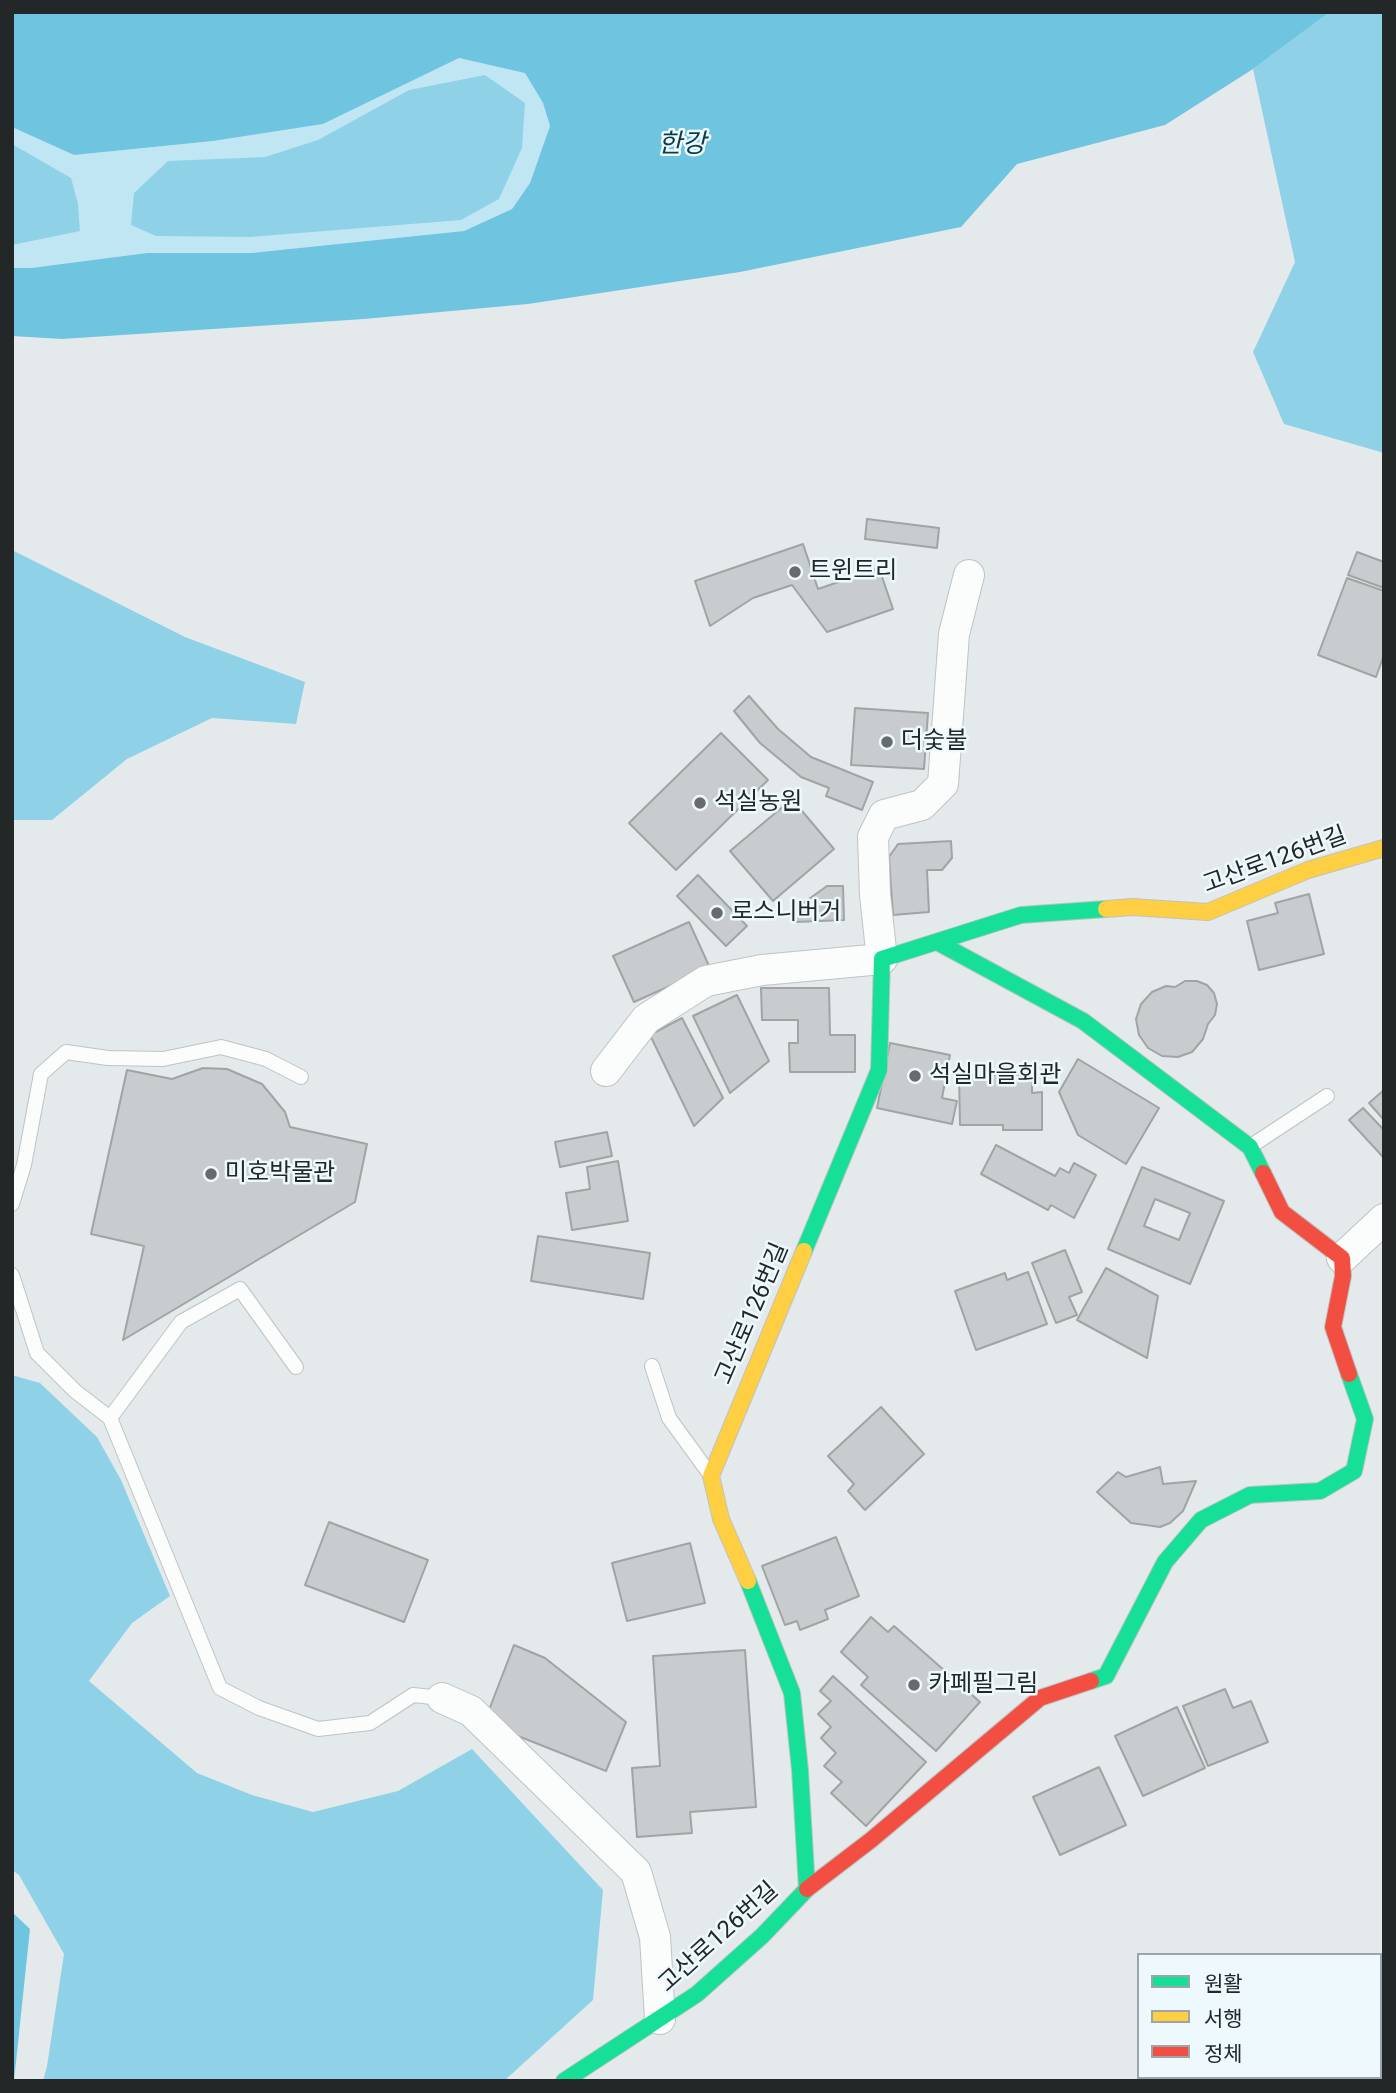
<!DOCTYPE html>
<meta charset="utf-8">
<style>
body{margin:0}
#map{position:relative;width:1396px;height:2093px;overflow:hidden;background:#e4eaec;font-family:Roboto,"Noto Sans KR",sans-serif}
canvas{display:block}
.frame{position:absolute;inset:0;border:14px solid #232728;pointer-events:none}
.legend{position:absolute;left:1137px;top:1953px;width:245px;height:126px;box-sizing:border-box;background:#eef9fd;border:2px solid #9da5a8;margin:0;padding:9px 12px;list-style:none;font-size:21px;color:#232728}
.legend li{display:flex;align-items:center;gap:14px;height:35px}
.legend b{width:35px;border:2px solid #9da5a8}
</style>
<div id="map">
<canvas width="1396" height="2093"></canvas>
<div class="frame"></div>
<ul class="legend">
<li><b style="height:9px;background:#16e098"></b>원활</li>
<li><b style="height:9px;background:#ffcf43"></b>서행</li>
<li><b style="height:9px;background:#f24e42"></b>정체</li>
</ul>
</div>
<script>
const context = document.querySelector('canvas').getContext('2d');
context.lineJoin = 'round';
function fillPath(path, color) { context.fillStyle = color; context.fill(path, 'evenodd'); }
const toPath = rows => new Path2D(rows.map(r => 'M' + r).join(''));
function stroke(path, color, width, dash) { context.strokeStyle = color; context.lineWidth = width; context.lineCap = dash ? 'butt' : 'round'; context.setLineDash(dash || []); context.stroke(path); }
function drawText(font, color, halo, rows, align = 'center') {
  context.font = font + ' Roboto,"Noto Sans KR",sans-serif'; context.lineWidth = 5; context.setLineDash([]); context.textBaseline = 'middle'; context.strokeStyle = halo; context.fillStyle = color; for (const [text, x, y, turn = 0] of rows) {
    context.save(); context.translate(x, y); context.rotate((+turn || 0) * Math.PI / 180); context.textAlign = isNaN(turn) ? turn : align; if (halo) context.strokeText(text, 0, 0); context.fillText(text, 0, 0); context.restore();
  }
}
fillPath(toPath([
 [459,58,525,72,543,103,550,126,530,183,512,209,464,231,251,253,147,253,31,268,12,268,12,127,74,155,213,141,323,124]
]), '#c1e6f3');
fillPath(toPath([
 [1330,12,1384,12,1384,453,1284,424,1253,352,1295,262,1253,69],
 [485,75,525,103,522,148,499,199,461,220,250,237,156,236,131,225,134,193,168,161,265,157,318,140,409,90],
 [12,144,71,178,78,204,80,231,12,245],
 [12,550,185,637,305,682,296,724,212,718,127,759,52,820,12,820],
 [12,1375,40,1383,97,1437,121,1480,170,1596,132,1623,89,1681,197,1773,252,1795,313,1812,398,1791,472,1749,603,1890,593,2000,504,2081,43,2081,47,2066,64,1954,19,1875,12,1870]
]), '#8fd2e8');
fillPath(toPath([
 [12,12,1330,12,1253,69,1165,125,1017,164,961,227,740,272,528,304,364,319,62,339,12,336,12,268,31,268,147,253,251,253,464,231,512,209,530,183,550,126,543,103,525,73,459,58,323,124,213,141,74,155,12,127],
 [12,1912,30,1929,14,2081,12,2081]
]), '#6fc5e0');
const building = toPath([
 [867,519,939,528,937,548,865,539,867,519],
 [803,544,818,589,879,568,893,609,827,632,792,585,753,598,710,626,695,581,803,544],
 [1357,552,1384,562,1384,588,1348,575,1357,552],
 [1347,578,1384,591,1384,655,1376,677,1318,655,1347,578],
 [749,696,778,729,811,757,873,782,862,810,826,796,829,788,801,777,760,743,734,711,749,696],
 [855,708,928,713,924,769,851,765,855,708],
 [721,733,768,780,676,870,629,823,721,733],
 [792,799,834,849,773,901,730,851,792,799],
 [951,841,952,858,942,870,927,870,929,912,893,915,889,857,898,844,951,841],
 [698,875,747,926,726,946,677,896,698,875],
 [827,886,843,886,844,920,795,922,795,909,827,886],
 [1309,894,1324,954,1259,970,1247,921,1278,913,1275,903,1309,894],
 [689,922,710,968,634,1002,613,956,689,922],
 [1185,981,1197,981,1207,985,1214,993,1217,1004,1215,1015,1208,1024,1203,1039,1192,1052,1178,1057,1162,1056,1148,1048,1139,1035,1136,1019,1141,1004,1152,992,1166,986,1175,987,1185,981],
 [761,988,829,988,830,1035,855,1035,855,1072,790,1072,789,1043,798,1043,798,1020,762,1020,761,988],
 [737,995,769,1061,730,1093,693,1016,737,995],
 [682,1018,723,1098,694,1126,650,1035,682,1018],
 [890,1043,950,1055,942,1098,957,1101,952,1124,877,1108,890,1043],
 [1078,1059,1159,1108,1126,1164,1078,1135,1059,1092,1078,1059],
 [203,1068,227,1069,262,1084,285,1112,290,1127,367,1144,355,1202,123,1340,144,1246,91,1234,127,1070,172,1079,203,1068],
 [959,1075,1032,1075,1032,1093,1042,1092,1042,1130,1003,1130,1003,1125,960,1125,959,1075],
 [1384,1090,1384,1120,1369,1103,1384,1090],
 [1363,1108,1384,1130,1383,1157,1349,1120,1363,1108],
 [607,1132,612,1156,560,1167,555,1142,607,1132],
 [996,1145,1055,1176,1060,1168,1069,1173,1074,1163,1096,1175,1074,1218,1051,1205,1048,1210,981,1174,996,1145],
 [618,1161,628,1221,572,1230,566,1193,590,1189,587,1167,618,1161],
 [1142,1167,1224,1201,1190,1284,1108,1249,1142,1167],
 [1155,1199,1190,1213,1179,1240,1144,1226,1155,1199],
 [538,1236,650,1253,643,1299,531,1281,538,1236],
 [1065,1250,1082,1292,1069,1297,1077,1315,1056,1323,1032,1263,1065,1250],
 [1106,1268,1158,1296,1147,1358,1077,1320,1106,1268],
 [1028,1272,1047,1324,976,1350,955,1291,1005,1273,1007,1280,1028,1272],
 [881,1407,924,1454,865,1510,848,1491,854,1484,828,1456,881,1407],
 [1160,1467,1163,1484,1196,1481,1183,1511,1170,1523,1160,1527,1131,1523,1097,1492,1118,1472,1126,1477,1160,1467],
 [329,1522,428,1560,404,1622,305,1585,329,1522],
 [836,1537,859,1596,825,1610,828,1619,800,1630,797,1621,785,1625,762,1566,836,1537],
 [690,1543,705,1603,627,1621,612,1563,690,1543],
 [871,1617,888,1632,894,1626,980,1702,936,1751,861,1685,868,1677,841,1652,871,1617],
 [514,1645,545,1658,626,1722,606,1771,513,1734,489,1710,514,1645],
 [745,1650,756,1807,690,1812,692,1833,637,1837,632,1768,660,1766,653,1656,745,1650],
 [833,1676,926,1762,866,1826,831,1793,842,1782,824,1766,836,1753,821,1738,831,1727,818,1714,831,1701,820,1691,833,1676],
 [1225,1689,1233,1708,1251,1701,1268,1742,1208,1766,1183,1706,1225,1689],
 [1177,1707,1205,1768,1143,1796,1115,1736,1177,1707],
 [1099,1767,1126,1825,1060,1855,1033,1797,1099,1767]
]);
fillPath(building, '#c8ccce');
stroke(building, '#9fa4a5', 2);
const lane = toPath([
 [1251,1146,1327,1096],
 [12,1204,24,1165,41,1074,66,1052,108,1058,163,1059,221,1047,266,1059,301,1077],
 [12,1275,37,1353,75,1391,110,1418,220,1688,259,1708,318,1729,370,1723,413,1695,442,1698],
 [652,1366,669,1418,709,1473],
 [110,1418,181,1322,240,1289,296,1367]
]);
const street = toPath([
 [606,1071,646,1019,706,981,762,970,882,959,875,895,873,837,884,815,922,805,943,784,954,634,969,575],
 [1342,1258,1384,1219],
 [442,1698,471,1711,636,1872,655,1937,660,2019]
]);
const fast = toPath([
 [937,942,1083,1021,1250,1147,1263,1173],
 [804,1251,879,1070,882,959,1021,915,1106,909],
 [1091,1681,1106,1676,1165,1562,1201,1520,1250,1495,1320,1491,1354,1471,1365,1419,1349,1374],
 [564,2081,697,1994,762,1936,807,1889,800,1770,792,1693,748,1581]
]);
const slow = toPath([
 [1106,909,1132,907,1208,912,1308,870,1384,848],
 [748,1581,721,1519,711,1476,804,1251]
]);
const jam = toPath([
 [1263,1173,1282,1212,1342,1258,1343,1276,1333,1327,1349,1374],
 [807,1889,871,1840,1040,1698,1091,1681]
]);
stroke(lane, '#bec3c4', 16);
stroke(street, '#bec3c4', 32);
stroke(fast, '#bec3c4', 18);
stroke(slow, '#bec3c4', 18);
stroke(jam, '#bec3c4', 18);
stroke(lane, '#fbfcfc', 14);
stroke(street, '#fbfcfc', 30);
stroke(fast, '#16e098', 16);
stroke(slow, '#ffcf43', 16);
stroke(jam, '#f24e42', 16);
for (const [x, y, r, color] of [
 [795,572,7,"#676b6d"],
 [887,742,7,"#676b6d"],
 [700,803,7,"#676b6d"],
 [717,913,7,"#676b6d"],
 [915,1076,7,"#676b6d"],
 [211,1174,7,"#676b6d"],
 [914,1685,7,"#676b6d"]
]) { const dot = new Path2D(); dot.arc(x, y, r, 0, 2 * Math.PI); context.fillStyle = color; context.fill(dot); stroke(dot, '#eef9fd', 2.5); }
drawText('24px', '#232728', '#eef9fd', [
 ["트윈트리",809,572],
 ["더숯불",901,742],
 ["석실농원",714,803],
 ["로스니버거",731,913],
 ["석실마을회관",929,1076],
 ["미호박물관",225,1174],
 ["카페필그림",928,1685]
], 'left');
drawText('24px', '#232728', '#eef9fd', [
 ["고산로126번길",1275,861,-20],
 ["고산로126번길",753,1314,-67],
 ["고산로126번길",719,1938,-42]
]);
drawText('italic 26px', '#063c4c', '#eef9fd', [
 ["한강",682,145]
]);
</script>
